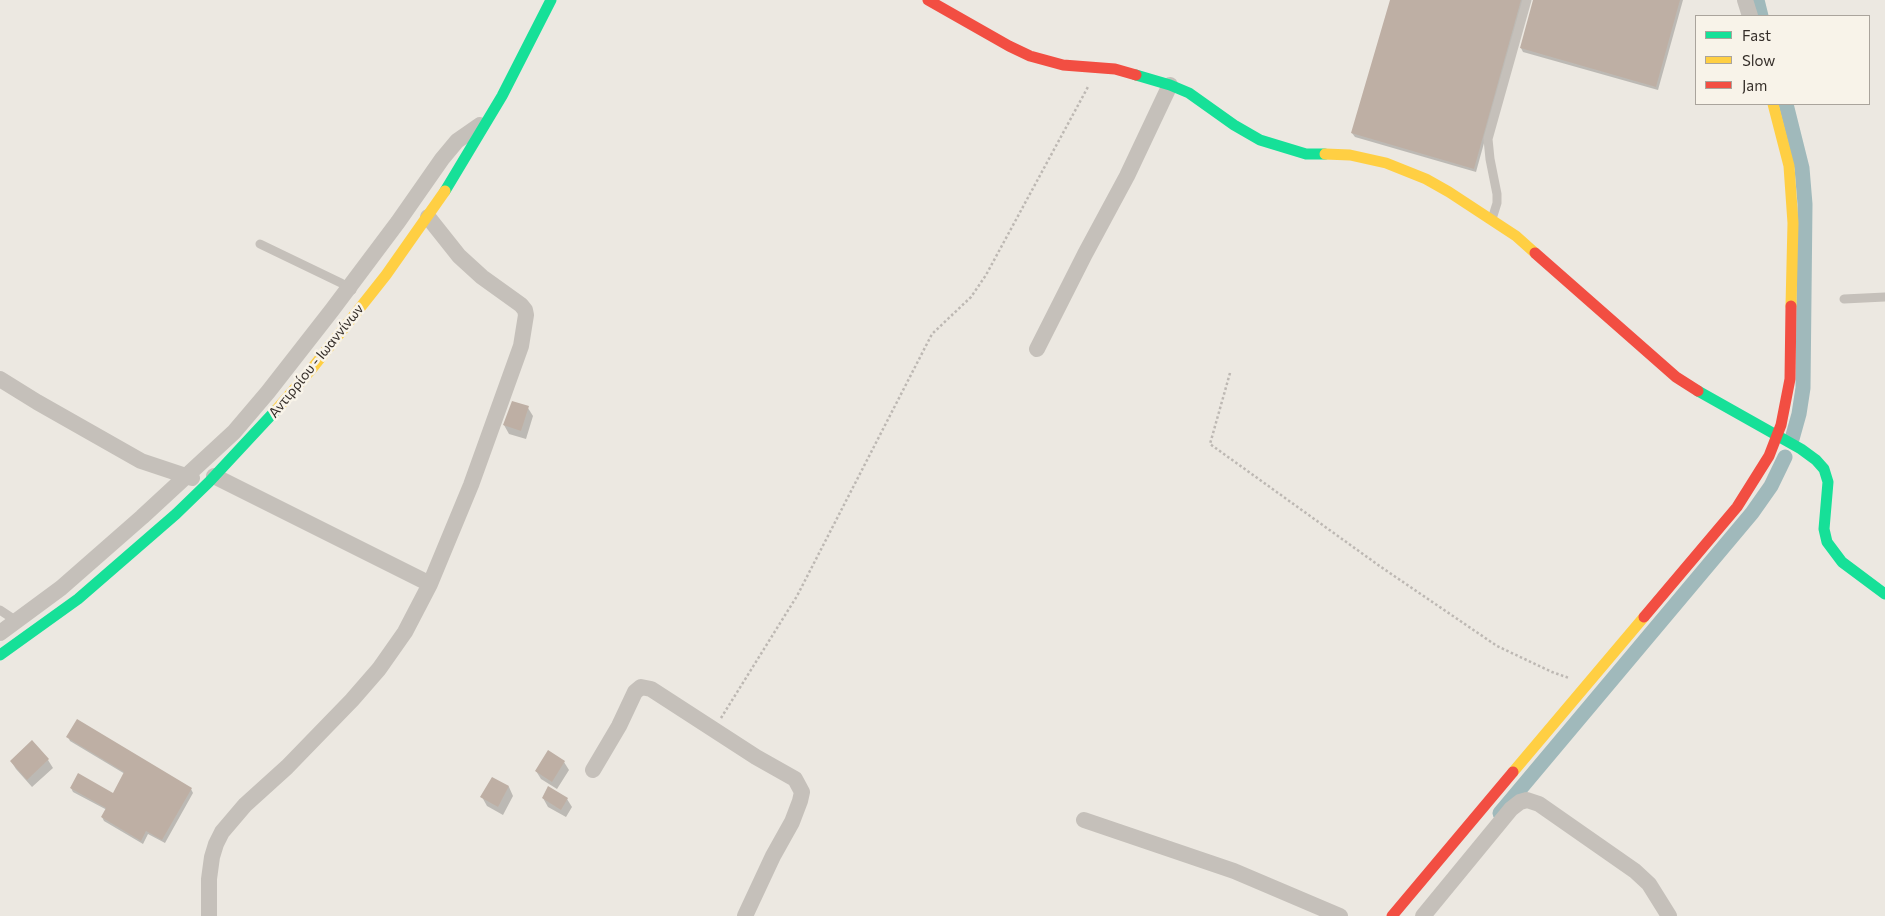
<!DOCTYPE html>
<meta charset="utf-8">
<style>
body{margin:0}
#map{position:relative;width:1885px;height:916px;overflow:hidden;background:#ece8e1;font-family:Commissioner,sans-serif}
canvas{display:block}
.legend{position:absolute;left:1695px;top:15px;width:175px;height:90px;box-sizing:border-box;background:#f8f3e9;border:1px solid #aaa49c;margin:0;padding:6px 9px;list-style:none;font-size:15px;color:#352e29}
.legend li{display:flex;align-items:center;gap:10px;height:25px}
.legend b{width:25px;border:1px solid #aaa49c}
</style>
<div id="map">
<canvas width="1885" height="916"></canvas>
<ul class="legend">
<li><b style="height:6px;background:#16e098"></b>Fast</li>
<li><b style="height:6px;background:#ffcf43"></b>Slow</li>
<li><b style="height:6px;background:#f24e42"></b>Jam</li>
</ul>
</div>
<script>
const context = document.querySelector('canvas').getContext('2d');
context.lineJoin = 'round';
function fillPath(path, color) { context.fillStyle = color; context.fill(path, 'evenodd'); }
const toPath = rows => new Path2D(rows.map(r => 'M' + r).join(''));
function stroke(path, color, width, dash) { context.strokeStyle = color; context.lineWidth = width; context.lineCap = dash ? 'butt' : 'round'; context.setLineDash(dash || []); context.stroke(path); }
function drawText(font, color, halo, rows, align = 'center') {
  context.font = font + ' Commissioner,sans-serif'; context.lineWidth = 5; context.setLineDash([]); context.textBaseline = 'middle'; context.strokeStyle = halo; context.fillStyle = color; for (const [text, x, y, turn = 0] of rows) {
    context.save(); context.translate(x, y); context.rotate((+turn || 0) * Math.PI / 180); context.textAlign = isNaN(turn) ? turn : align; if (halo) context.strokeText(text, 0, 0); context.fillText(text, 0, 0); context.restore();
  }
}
fillPath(toPath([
 [1391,0,1525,0,1523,2,1476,172,1355,137,1352,133],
 [1534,0,1683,0,1658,90,1523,52,1521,48],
 [528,408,533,416,526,439,509,434,504,425],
 [68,737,191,789,193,793,165,843,148,834,143,844,104,821,102,817,107,810,73,792,71,788,114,794,125,774,70,741],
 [32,742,48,760,53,768,32,787,16,769,11,761],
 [564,762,569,770,557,789,541,779,536,771],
 [492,778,509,787,513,796,503,815,487,806,482,797],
 [543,798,567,799,572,807,566,817,548,807]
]), '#0003');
stroke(toPath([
 [1757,0,1761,16],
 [1786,104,1802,168,1805,204,1803,388,1799,414,1792,439],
 [1500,813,1752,513,1771,486,1785,457]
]), '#a0b9bb', 15);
fillPath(toPath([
 [1390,0,1521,0,1474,169,1351,133],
 [1533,0,1680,0,1656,87,1520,48],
 [512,401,529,406,521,431,503,425],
 [77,719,192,788,162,840,146,831,141,841,101,817,106,808,70,788,78,773,113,793,124,772,66,737],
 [32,740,49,759,27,780,10,761],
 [548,750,565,761,552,782,535,771],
 [492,777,509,786,498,807,480,797],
 [548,786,568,798,561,810,542,798]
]), '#beafa4');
stroke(toPath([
 [1230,373,1210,444,1381,567,1497,646,1552,672,1569,678],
 [721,718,797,596,932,334,971,297,986,275,1089,85]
]), '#bdb8b3', 2.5, [2.5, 2.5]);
stroke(toPath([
 [1492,219,1497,203,1497,194,1490,159,1488,139,1527,0],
 [260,244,341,283,352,290],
 [1844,299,1885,297],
 [0,610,15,620]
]), '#c5c0ba', 9);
stroke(toPath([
 [1745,0,1750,16],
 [428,217,459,256,482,277,521,305,525,310,526,315,521,346,471,485,430,584],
 [1037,349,1085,254,1127,176,1170,85],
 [0,379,37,402,141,461,192,478],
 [0,633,61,588,142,517,234,432,268,392,332,310,398,222,442,159,457,141,480,125],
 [593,770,619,726,635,692,641,687,651,689,756,757,795,779,802,792,800,801,792,822,773,856,745,916],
 [1084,820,1234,871,1340,916],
 [209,916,209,879,212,857,216,844,222,832,245,805,287,767,352,700,379,669,405,632,430,584,214,476],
 [1423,916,1511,809,1520,802,1527,800,1539,804,1635,871,1649,884,1669,916]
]), '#c5c0ba', 16);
stroke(toPath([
 [1136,75,1170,85,1189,93,1234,125,1260,140,1306,154,1325,154],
 [445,191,502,96,551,0],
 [1698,391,1801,449,1816,460,1824,469,1828,482,1824,529,1827,542,1842,562,1885,594],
 [0,655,78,599,176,514,209,482,276,410]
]), '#16e098', 11);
stroke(toPath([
 [1773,104,1789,166,1793,223,1791,306],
 [1325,154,1350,155,1386,163,1426,179,1449,192,1516,236,1535,253],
 [276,410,310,371,386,275,445,191],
 [1513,772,1644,617]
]), '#ffcf43', 11);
stroke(toPath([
 [928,0,1009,46,1030,56,1063,65,1115,69,1136,75],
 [1535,253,1676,377,1698,391],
 [1644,617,1737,507,1769,456,1781,425,1790,379,1791,306],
 [1392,916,1513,772]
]), '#f24e42', 11);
drawText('14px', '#352e29', '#f8f3e9', [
 ["Αντιρρίου - Ιωαννίνων",316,361,-51]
]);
</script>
